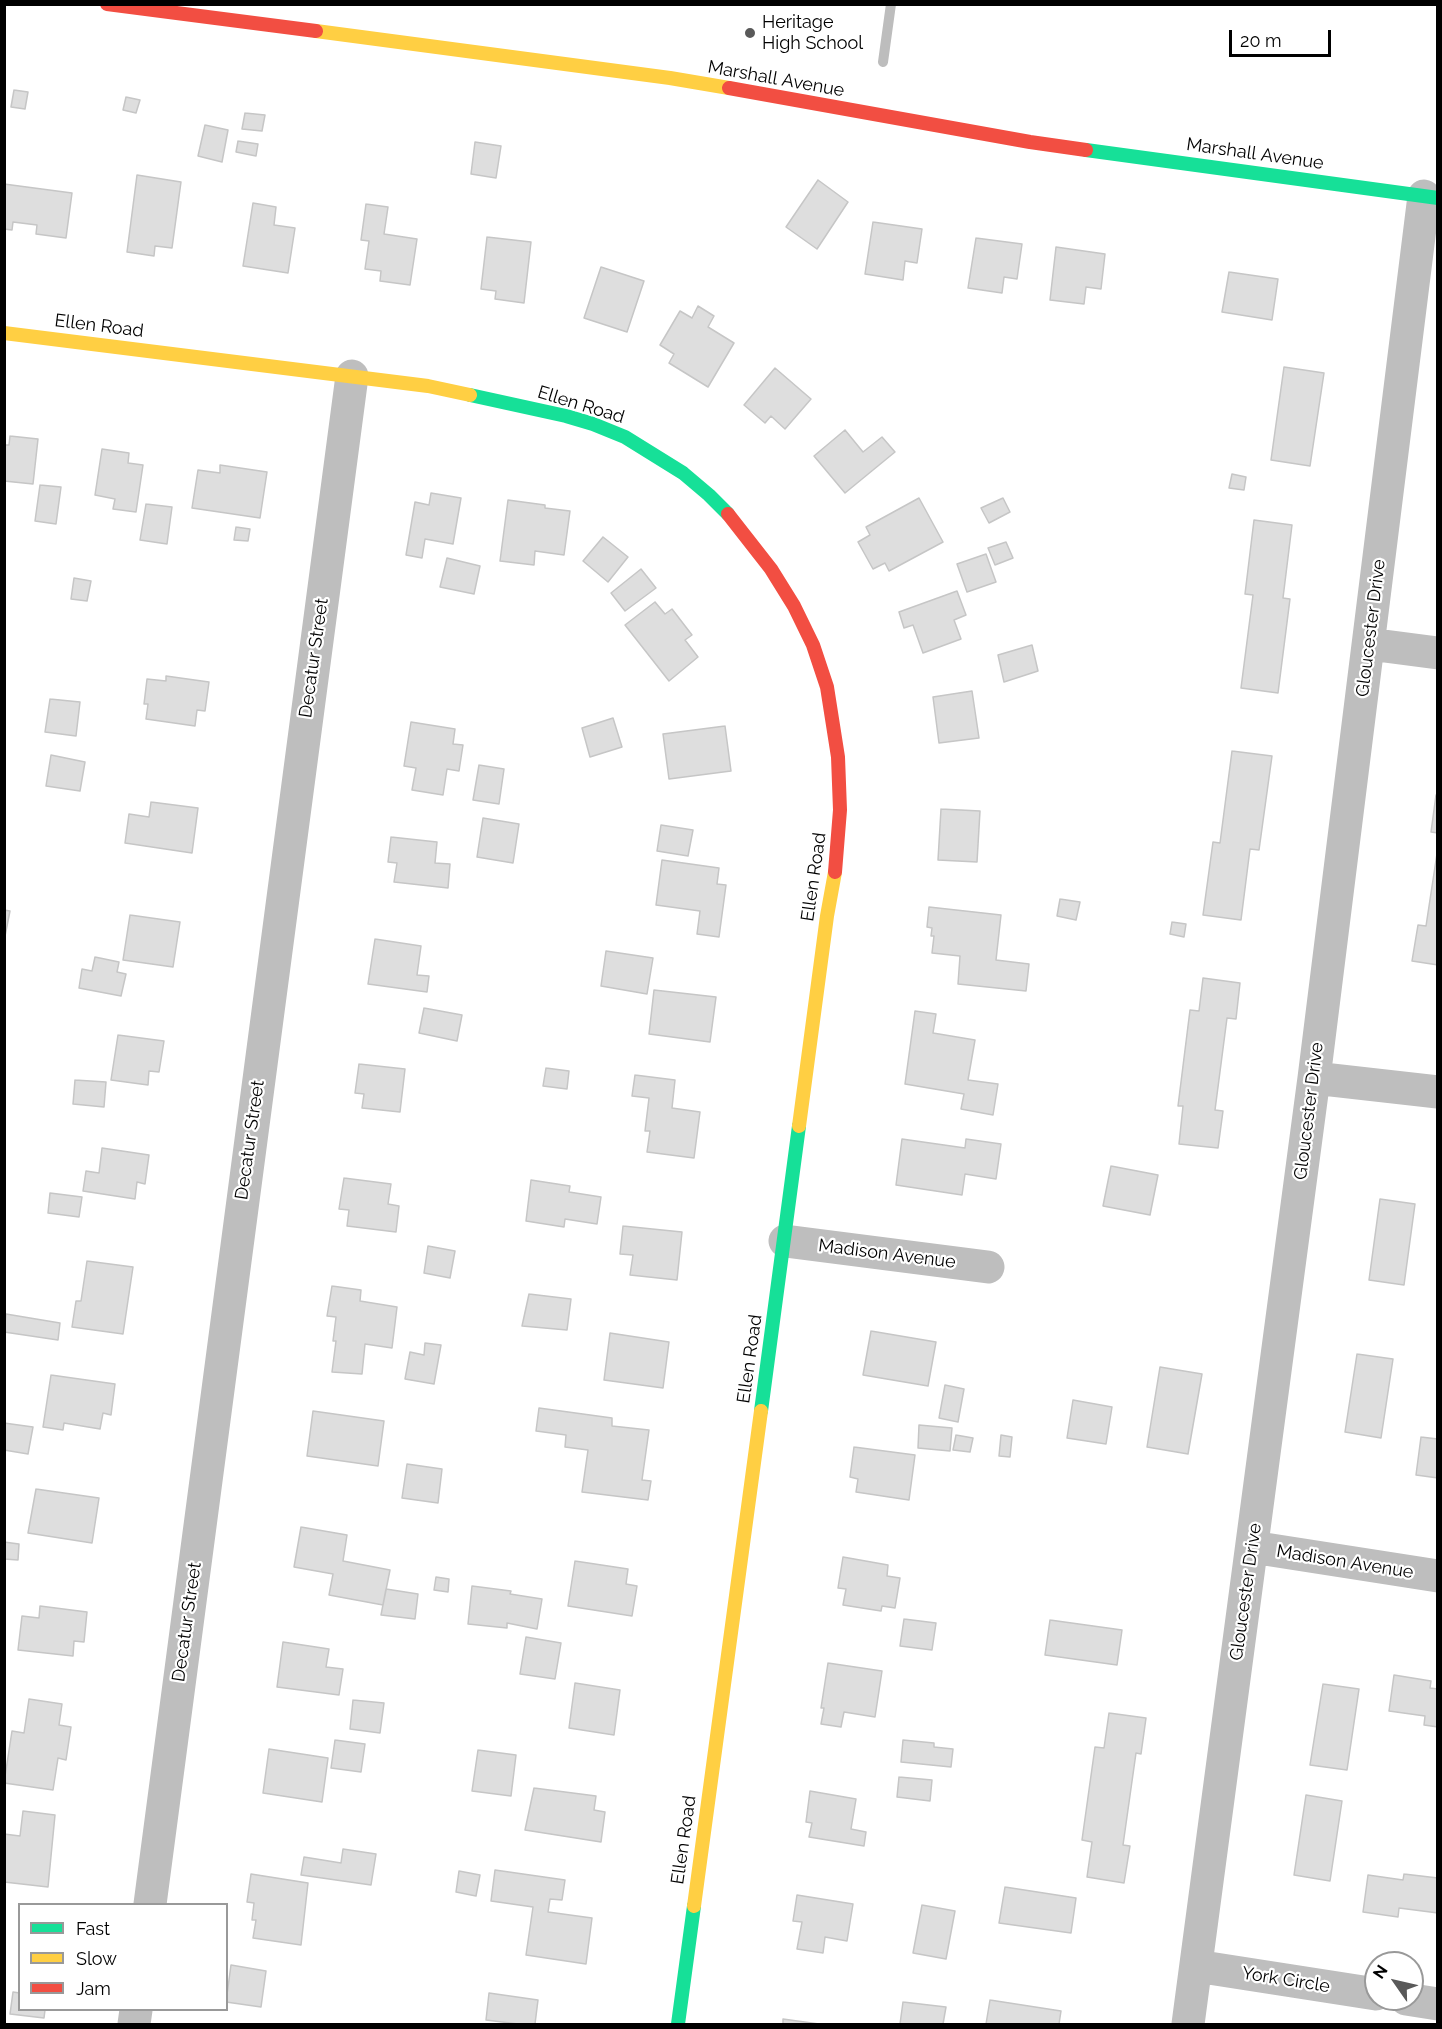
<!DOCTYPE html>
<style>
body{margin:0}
#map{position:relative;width:1442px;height:2029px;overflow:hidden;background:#fff;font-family:Raleway,sans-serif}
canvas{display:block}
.frame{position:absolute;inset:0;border:6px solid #000;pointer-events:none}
.legend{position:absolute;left:18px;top:1903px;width:210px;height:108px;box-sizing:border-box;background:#fff;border:2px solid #999;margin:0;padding:8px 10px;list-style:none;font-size:18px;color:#000}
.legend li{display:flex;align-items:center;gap:12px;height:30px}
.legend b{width:30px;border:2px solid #999}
.north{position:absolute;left:1364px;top:1951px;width:60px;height:60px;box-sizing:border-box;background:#fff;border:2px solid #999;border-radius:50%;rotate:304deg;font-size:16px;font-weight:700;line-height:24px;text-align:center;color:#000}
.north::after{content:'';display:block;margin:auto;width:21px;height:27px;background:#595959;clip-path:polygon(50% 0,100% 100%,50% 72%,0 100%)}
.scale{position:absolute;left:1229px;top:30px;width:102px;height:27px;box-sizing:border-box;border:3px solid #000;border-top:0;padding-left:8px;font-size:18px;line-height:21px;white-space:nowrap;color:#000;-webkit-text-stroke:4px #fff;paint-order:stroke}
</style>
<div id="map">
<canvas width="1442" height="2029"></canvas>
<div class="frame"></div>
<ul class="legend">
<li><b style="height:8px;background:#16e098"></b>Fast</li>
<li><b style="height:8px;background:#ffcf43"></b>Slow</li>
<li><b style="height:8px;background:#f24e42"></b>Jam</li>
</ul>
<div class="north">N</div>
<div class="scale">20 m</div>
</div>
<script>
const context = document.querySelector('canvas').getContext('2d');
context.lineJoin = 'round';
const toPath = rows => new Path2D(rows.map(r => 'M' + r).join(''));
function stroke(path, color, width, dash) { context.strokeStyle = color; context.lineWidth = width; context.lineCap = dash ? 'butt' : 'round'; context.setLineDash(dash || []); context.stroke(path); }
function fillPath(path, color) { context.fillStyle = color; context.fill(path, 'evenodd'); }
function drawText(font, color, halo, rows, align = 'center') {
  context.font = font + ' Raleway,sans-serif'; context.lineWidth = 4.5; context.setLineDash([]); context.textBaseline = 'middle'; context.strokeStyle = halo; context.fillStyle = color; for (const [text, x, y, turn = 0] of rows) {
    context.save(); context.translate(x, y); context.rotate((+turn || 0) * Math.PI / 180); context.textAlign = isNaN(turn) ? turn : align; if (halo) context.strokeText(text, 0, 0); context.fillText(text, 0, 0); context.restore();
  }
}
stroke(toPath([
 [883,62,891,4]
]), '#bdbdbd', 10);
const building = toPath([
 [14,90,28,92,25,109,11,107,14,90],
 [126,97,140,100,136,113,123,110,126,97],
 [245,113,265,115,262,131,242,129,245,113],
 [205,125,228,130,222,162,198,156,205,125],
 [238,141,258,144,256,156,236,152,238,141],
 [475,142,501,146,496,178,471,174,475,142],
 [137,175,181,182,172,248,155,246,154,256,127,252,137,175],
 [818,180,848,202,817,249,786,227,818,180],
 [4,184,72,193,66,238,36,234,37,225,13,222,12,230,4,229,4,184],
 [253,203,276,207,274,225,295,228,288,273,243,266,253,203],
 [366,204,388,207,384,234,417,239,410,285,380,281,381,271,365,269,369,241,361,240,366,204],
 [873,222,922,229,917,263,905,261,903,280,865,274,873,222],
 [487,237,531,242,524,303,495,299,496,291,481,289,487,237],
 [976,238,1022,244,1017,279,1004,277,1002,293,968,288,976,238],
 [1056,247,1105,254,1101,289,1086,287,1084,304,1050,300,1056,247],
 [601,267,644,281,627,332,584,318,601,267],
 [1229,272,1278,279,1272,320,1222,312,1229,272],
 [698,306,714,316,708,327,734,343,708,387,669,363,674,354,660,345,680,311,692,318,698,306],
 [1284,367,1324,373,1310,466,1271,460,1284,367],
 [775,368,811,399,785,429,771,416,765,423,744,405,775,368],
 [845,430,863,452,882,437,895,452,845,493,814,456,845,430],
 [10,436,38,439,33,484,4,481,4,445,9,445,10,436],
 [102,449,129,453,128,463,143,465,136,512,113,509,115,499,95,495,102,449],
 [220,465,267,472,260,518,192,508,198,470,220,473,220,465],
 [1232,474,1246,477,1244,490,1229,488,1232,474],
 [40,485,61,487,56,524,35,521,40,485],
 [431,493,461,498,453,544,425,539,422,558,406,555,415,502,429,505,431,493],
 [919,498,943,542,889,571,885,563,873,569,858,542,870,535,866,527,919,498],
 [1003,498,1010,512,989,523,981,508,1003,498],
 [508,500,545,505,545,508,570,511,564,555,535,551,534,565,500,561,508,500],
 [146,504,172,507,167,544,140,540,146,504],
 [1254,520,1292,525,1283,598,1290,599,1278,693,1241,688,1253,595,1245,594,1254,520],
 [236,527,250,529,248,541,234,540,236,527],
 [603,537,628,557,608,582,583,561,603,537],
 [1006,542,1013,558,995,565,988,548,1006,542],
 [986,554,996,582,967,592,957,564,986,554],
 [447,558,480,566,474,594,440,587,447,558],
 [641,569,656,588,625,611,611,593,641,569],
 [74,578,91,581,87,601,71,599,74,578],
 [957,591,966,615,954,620,961,639,923,653,913,625,904,628,899,612,957,591],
 [655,602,665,614,672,609,692,635,685,640,698,657,669,681,625,625,655,602],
 [1032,645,1038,671,1004,682,998,655,1032,645],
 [166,676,209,682,205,711,197,710,195,726,146,719,148,704,144,704,147,679,166,681,166,676],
 [972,691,979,738,939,743,933,697,972,691],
 [50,699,80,702,76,736,45,732,50,699],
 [613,718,622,747,590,757,582,728,613,718],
 [411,722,455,729,453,744,463,745,459,771,447,769,443,795,412,790,416,768,404,766,411,722],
 [725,726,731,771,669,779,663,734,725,726],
 [1232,751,1272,756,1259,850,1250,849,1241,920,1203,915,1213,842,1220,843,1232,751],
 [51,755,85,762,80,791,46,786,51,755],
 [479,765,504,769,499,804,473,800,479,765],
 [1436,795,1438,795,1438,833,1431,832,1436,795],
 [151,802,198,808,192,853,125,843,129,814,149,817,151,802],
 [941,809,980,811,977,862,938,860,941,809],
 [483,818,519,824,513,863,477,857,483,818],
 [661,825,693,830,688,856,657,851,661,825],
 [391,837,437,842,435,863,450,864,448,888,394,882,397,863,388,862,391,837],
 [1438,847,1438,965,1412,961,1418,925,1426,926,1438,847],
 [662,860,719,868,717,884,726,885,719,937,697,934,700,911,656,905,662,860],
 [1060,899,1080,902,1076,920,1057,916,1060,899],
 [929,907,1001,915,996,960,1029,964,1026,991,958,984,960,956,932,953,934,936,931,936,932,928,927,927,929,907],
 [4,910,10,911,5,936,4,936,4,910],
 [130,915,180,922,173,967,123,960,130,915],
 [1172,922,1186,924,1184,937,1170,934,1172,922],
 [375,939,421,946,417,975,429,976,427,992,368,984,375,939],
 [606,951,653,958,647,994,601,986,606,951],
 [95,957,119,962,117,972,126,974,121,996,79,988,82,969,92,971,95,957],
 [1203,978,1240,983,1236,1019,1227,1018,1215,1110,1223,1111,1218,1148,1179,1144,1183,1106,1178,1106,1190,1010,1199,1011,1203,978],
 [654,990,716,997,710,1042,649,1034,654,990],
 [424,1008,462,1015,457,1041,419,1033,424,1008],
 [915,1011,936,1014,933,1033,975,1040,968,1080,998,1084,993,1115,961,1109,964,1094,905,1084,915,1011],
 [118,1035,164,1041,159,1072,149,1071,148,1085,111,1080,118,1035],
 [359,1064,405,1069,400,1112,362,1108,364,1094,355,1093,359,1064],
 [546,1068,569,1071,567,1089,543,1086,546,1068],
 [635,1075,675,1080,672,1108,700,1112,694,1158,647,1152,650,1131,645,1131,649,1098,632,1096,635,1075],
 [75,1080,106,1082,104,1107,73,1104,75,1080],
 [902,1139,965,1148,966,1139,1001,1144,996,1179,965,1174,962,1195,896,1185,902,1139],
 [102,1148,149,1155,145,1184,137,1182,135,1199,83,1191,86,1171,99,1173,102,1148],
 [1111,1166,1158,1175,1150,1215,1103,1206,1111,1166],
 [344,1178,391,1184,388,1204,399,1206,396,1232,347,1226,349,1210,339,1209,344,1178],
 [531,1180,570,1186,569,1192,601,1197,597,1224,565,1219,564,1227,526,1221,531,1180],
 [50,1193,82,1197,79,1217,48,1213,50,1193],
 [1380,1199,1415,1204,1404,1285,1369,1280,1380,1199],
 [623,1226,682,1232,677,1280,630,1275,633,1255,620,1254,623,1226],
 [428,1246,455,1251,450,1278,424,1273,428,1246],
 [87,1261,133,1267,123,1334,72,1327,76,1301,81,1301,87,1261],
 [332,1286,361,1290,360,1301,397,1307,392,1348,365,1344,362,1374,332,1372,336,1341,333,1341,336,1317,327,1316,332,1286],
 [529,1294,571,1299,567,1330,522,1326,529,1294],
 [6,1314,60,1323,58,1340,4,1332,6,1314],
 [871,1331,936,1342,928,1386,863,1375,871,1331],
 [610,1333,669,1342,663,1388,604,1380,610,1333],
 [425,1343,441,1345,434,1384,405,1379,410,1352,424,1355,425,1343],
 [1357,1354,1393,1359,1381,1438,1345,1432,1357,1354],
 [1160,1367,1202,1374,1188,1454,1147,1447,1160,1367],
 [51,1375,115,1384,111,1415,103,1413,100,1429,64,1423,63,1430,43,1427,51,1375],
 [945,1385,964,1389,958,1422,939,1418,945,1385],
 [1073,1400,1112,1407,1106,1444,1067,1438,1073,1400],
 [539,1408,612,1418,612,1426,649,1430,642,1480,651,1481,648,1500,582,1492,588,1450,565,1447,566,1435,536,1431,539,1408],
 [313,1411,384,1421,378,1466,307,1456,313,1411],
 [4,1423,33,1427,28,1454,4,1450,4,1423],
 [919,1425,952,1428,950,1451,918,1448,919,1425],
 [956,1435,973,1438,970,1452,953,1450,956,1435],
 [1001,1435,1012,1437,1010,1457,999,1456,1001,1435],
 [1421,1437,1438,1439,1438,1478,1416,1475,1421,1437],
 [854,1447,915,1455,909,1500,856,1492,858,1479,850,1477,854,1447],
 [407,1464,442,1469,438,1503,402,1498,407,1464],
 [36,1489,99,1498,92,1543,28,1533,36,1489],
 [301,1527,347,1535,343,1561,390,1570,383,1605,329,1595,333,1574,294,1567,301,1527],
 [4,1542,19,1544,18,1560,4,1559,4,1542],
 [843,1557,888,1565,887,1576,900,1578,895,1608,882,1606,881,1611,843,1605,846,1589,838,1588,843,1557],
 [575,1561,628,1569,626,1584,637,1586,632,1616,568,1606,575,1561],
 [436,1577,449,1579,448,1592,434,1590,436,1577],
 [472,1586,511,1591,510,1594,542,1599,537,1629,507,1623,507,1628,468,1624,472,1586],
 [386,1589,418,1594,415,1619,381,1615,386,1589],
 [40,1606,87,1612,84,1642,74,1641,73,1656,18,1650,22,1616,39,1618,40,1606],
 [904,1619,936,1623,932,1650,900,1646,904,1619],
 [1050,1620,1122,1630,1117,1665,1045,1655,1050,1620],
 [526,1637,561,1643,555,1679,520,1674,526,1637],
 [283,1642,329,1649,326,1667,343,1669,339,1695,277,1687,283,1642],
 [828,1663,882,1671,875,1717,844,1712,841,1727,821,1724,824,1708,821,1708,828,1663],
 [1394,1675,1431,1681,1430,1688,1438,1689,1438,1727,1424,1725,1425,1716,1389,1711,1394,1675],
 [575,1683,620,1690,614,1735,569,1728,575,1683],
 [1323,1684,1359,1689,1347,1770,1310,1765,1323,1684],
 [29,1699,62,1704,59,1725,71,1727,66,1760,58,1758,53,1790,4,1783,12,1731,24,1733,29,1699],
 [353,1700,384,1703,380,1733,350,1729,353,1700],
 [1109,1713,1146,1718,1141,1754,1136,1753,1123,1845,1130,1846,1124,1883,1087,1877,1092,1842,1082,1840,1095,1747,1104,1748,1109,1713],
 [335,1740,365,1744,361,1772,331,1768,335,1740],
 [903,1740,934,1743,934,1747,953,1749,951,1767,901,1762,903,1740],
 [269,1749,328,1758,322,1802,263,1793,269,1749],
 [478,1750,516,1755,511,1796,472,1791,478,1750],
 [899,1777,932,1780,930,1801,897,1797,899,1777],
 [534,1788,596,1796,594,1810,605,1812,601,1842,525,1830,534,1788],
 [810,1791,856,1799,851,1829,866,1832,864,1846,809,1837,812,1823,806,1822,810,1791],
 [1306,1795,1342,1801,1330,1881,1294,1875,1306,1795],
 [23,1811,55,1815,48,1887,4,1882,4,1834,20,1836,23,1811],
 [343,1849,376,1854,371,1885,301,1875,304,1857,341,1863,343,1849],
 [495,1870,565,1880,562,1900,550,1899,548,1912,592,1918,586,1964,526,1955,533,1907,491,1901,495,1870],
 [459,1871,480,1875,476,1896,456,1892,459,1871],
 [251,1874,308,1883,301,1945,253,1938,256,1920,252,1920,254,1903,247,1902,251,1874],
 [1404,1874,1438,1878,1438,1913,1399,1908,1398,1917,1363,1912,1368,1875,1403,1880,1404,1874],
 [1005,1887,1076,1898,1071,1933,999,1923,1005,1887],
 [797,1895,853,1904,847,1941,825,1937,823,1953,797,1949,802,1922,793,1921,797,1895],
 [922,1905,955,1911,946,1959,913,1953,922,1905],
 [231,1965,266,1971,261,2007,226,2002,231,1965],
 [13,1992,20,1993,20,2010,45,2010,44,2018,10,2014,13,1992],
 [489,1993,538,2000,535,2024,518,2024,486,2020,489,1993],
 [990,2000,1061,2011,1059,2024,986,2024,990,2000],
 [903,2002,946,2007,943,2024,900,2024,903,2002],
 [783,2019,819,2024,783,2024,783,2019]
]);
fillPath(building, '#dedede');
stroke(building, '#c6c6c6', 1.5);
stroke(toPath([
 [1369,644,1438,653],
 [1314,1078,1438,1092],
 [785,1241,988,1267],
 [1252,1547,1438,1576],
 [150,1904,352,376],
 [1196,1966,1376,1994],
 [1406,1999,1438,2004],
 [134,2024,136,2010],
 [1188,2024,1314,1078,1424,196]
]), '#bebebe', 33);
stroke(toPath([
 [1086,150,1438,198],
 [470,395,566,416,593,424,625,437,683,473,709,495,728,514],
 [761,1411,799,1126],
 [678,2024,694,1906]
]), '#16e098', 14);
stroke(toPath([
 [316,31,670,78,729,88],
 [4,333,428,386,470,395],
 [799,1126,827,916,835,872],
 [694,1906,761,1411]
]), '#ffcf43', 14);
stroke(toPath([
 [107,4,316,31],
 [729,88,1030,142,1086,150],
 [728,514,771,569,794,606,813,645,827,687,838,757,840,810,835,872]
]), '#f24e42', 14);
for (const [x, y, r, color] of [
 [750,33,6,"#595959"]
]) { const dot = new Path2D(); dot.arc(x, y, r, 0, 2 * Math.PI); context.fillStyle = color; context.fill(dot); stroke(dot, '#fff', 2); }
drawText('18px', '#000', '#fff', [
 ["Heritage",762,23],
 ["High School",762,44]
], 'left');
drawText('18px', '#000', '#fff', [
 ["Marshall Avenue",776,79,10],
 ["Marshall Avenue",1255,154,8],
 ["Ellen Road",99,326,7],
 ["Ellen Road",581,405,17],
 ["Gloucester Drive",1371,628,-83],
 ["Decatur Street",314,658,-82],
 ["Ellen Road",814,877,-82],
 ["Gloucester Drive",1309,1111,-83],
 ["Decatur Street",250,1140,-82],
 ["Madison Avenue",887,1254,7],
 ["Ellen Road",750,1359,-82],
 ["Madison Avenue",1345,1562,9],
 ["Gloucester Drive",1246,1592,-82],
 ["Decatur Street",187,1622,-82],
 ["Ellen Road",684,1840,-82],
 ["York Circle",1286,1980,9]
]);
</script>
